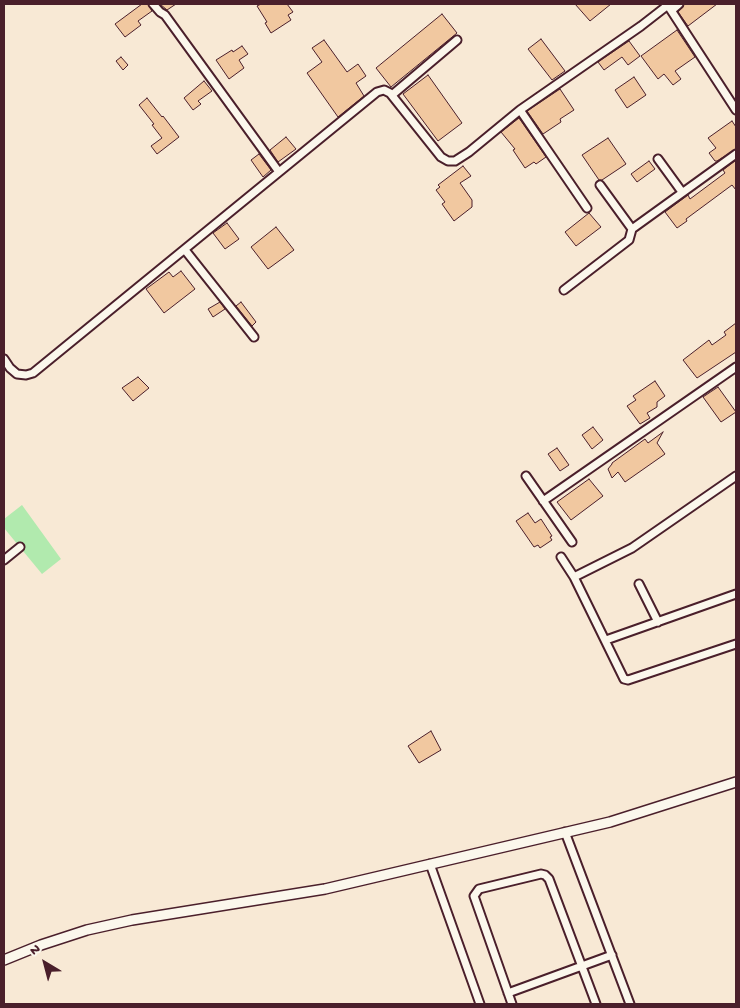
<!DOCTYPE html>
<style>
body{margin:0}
#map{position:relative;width:740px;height:1008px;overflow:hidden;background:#f8e9d5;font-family:"Gochi Hand",sans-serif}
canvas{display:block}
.frame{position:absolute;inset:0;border:5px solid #4a1f2b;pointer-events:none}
.north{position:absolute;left:20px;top:938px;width:50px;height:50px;-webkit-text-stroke:4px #fbf7ec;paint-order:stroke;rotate:323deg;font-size:14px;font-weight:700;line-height:20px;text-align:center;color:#4a1f2b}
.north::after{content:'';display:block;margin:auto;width:18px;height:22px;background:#4a1f2b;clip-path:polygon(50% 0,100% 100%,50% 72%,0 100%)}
</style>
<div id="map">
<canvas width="740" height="1008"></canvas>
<div class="frame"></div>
<div class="north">N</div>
</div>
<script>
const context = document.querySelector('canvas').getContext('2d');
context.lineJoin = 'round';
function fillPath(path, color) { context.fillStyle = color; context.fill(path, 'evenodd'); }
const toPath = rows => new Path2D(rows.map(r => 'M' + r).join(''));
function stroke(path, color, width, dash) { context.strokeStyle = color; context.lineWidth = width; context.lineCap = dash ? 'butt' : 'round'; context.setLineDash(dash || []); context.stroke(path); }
fillPath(toPath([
 [22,505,61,559,42,574,4,528,4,519]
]), '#b1eaae');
const building = toPath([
 [142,4,148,4,152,11,138,21,141,25,125,37,115,24,142,4],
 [160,4,176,4,167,10,160,4],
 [261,4,287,4,293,12,288,15,291,20,271,33,265,23,267,22,257,6,261,4],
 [575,4,611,4,590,21,575,4],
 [684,4,717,4,688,26,678,12,684,4],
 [442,14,457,33,391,87,376,68,442,14],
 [677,30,695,57,675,71,681,79,673,85,664,74,658,79,641,56,677,30],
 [541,39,565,71,552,80,528,49,541,39],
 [324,40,347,72,358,64,366,76,356,83,364,96,338,117,307,73,322,62,312,48,324,40],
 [629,41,640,56,628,65,622,57,604,70,598,62,629,41],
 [242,46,248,54,239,60,244,68,229,79,216,60,232,50,233,52,242,46],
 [121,57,128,65,123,70,116,61,121,57],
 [428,75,462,123,438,141,403,94,428,75],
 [634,77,646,95,627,108,615,90,634,77],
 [204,81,212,91,198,101,201,104,193,110,184,98,204,81],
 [560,89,574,110,560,119,561,122,543,134,527,111,560,89],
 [147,98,162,117,163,116,179,137,157,154,151,146,162,138,152,125,154,124,139,105,147,98],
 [519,118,546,157,536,164,534,162,525,168,513,150,515,149,501,132,519,118],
 [732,121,736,127,736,149,717,161,715,161,709,153,716,148,708,138,732,121],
 [286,137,296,149,278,162,270,150,286,137],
 [608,138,626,164,602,180,599,180,582,155,608,138],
 [259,154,271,170,263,177,251,160,259,154],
 [736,160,736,190,732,185,686,219,687,221,677,228,665,212,688,195,690,199,725,173,723,170,736,160],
 [649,161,655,169,637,182,631,174,649,161],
 [463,166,471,176,460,183,472,200,472,207,454,221,442,204,445,202,436,190,440,187,438,185,463,166],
 [589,213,601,227,576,246,565,232,589,213],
 [227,223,239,239,225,249,213,233,227,223],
 [276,227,294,250,268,269,251,247,276,227],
 [181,271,195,289,164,313,146,289,169,272,173,277,181,271],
 [220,302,225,309,213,317,208,309,220,302],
 [241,302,256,322,252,326,236,306,241,302],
 [736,323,736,352,697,378,683,360,709,340,712,345,726,335,724,332,736,323],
 [138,377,149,388,133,401,122,388,138,377],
 [655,381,665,396,657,402,657,407,647,413,650,418,640,424,627,406,636,400,633,396,655,381],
 [718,387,736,412,721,422,703,397,718,387],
 [593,427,603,440,592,449,582,435,593,427],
 [663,432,657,443,665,454,625,482,618,472,612,478,608,469,612,464,612,463,645,439,648,443,663,432],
 [557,448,569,465,560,471,548,454,557,448],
 [589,479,603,496,571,520,557,502,589,479],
 [528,513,535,523,541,519,552,536,550,537,552,540,540,548,538,545,534,547,516,521,528,513],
 [431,731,441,750,419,763,408,746,431,731]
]);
fillPath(building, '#f1c8a0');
stroke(building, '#4a1f2b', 1);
const minor = toPath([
 [153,4,160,12,165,15,279,172],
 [667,4,736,110],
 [672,10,679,4],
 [392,95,457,40],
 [520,110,587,208],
 [658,159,682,192],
 [600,185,632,229],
 [185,250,254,337],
 [564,290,629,240,632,229,736,154],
 [4,359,10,368,17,374,26,375,33,373,377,92,384,90,390,93,441,157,448,161,455,161,469,152,520,110,641,26,668,5],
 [526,476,572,542],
 [543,501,736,367],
 [561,557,574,577,624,679,628,680,736,644],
 [4,560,20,547],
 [574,577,632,548,736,476],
 [639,584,658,622],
 [606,640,736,594],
 [565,832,630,1004],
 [430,864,480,1004],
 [508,993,612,955],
 [512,1004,474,896,479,889,541,874,545,875,549,879,596,1004]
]);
const tertiary = toPath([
 [4,960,41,945,87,930,132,920,325,889,610,822,736,782]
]);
stroke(minor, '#4a1f2b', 11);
stroke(tertiary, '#4a1f2b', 12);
stroke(minor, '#fbf7ec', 7);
stroke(tertiary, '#fbf7ec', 9);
</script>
